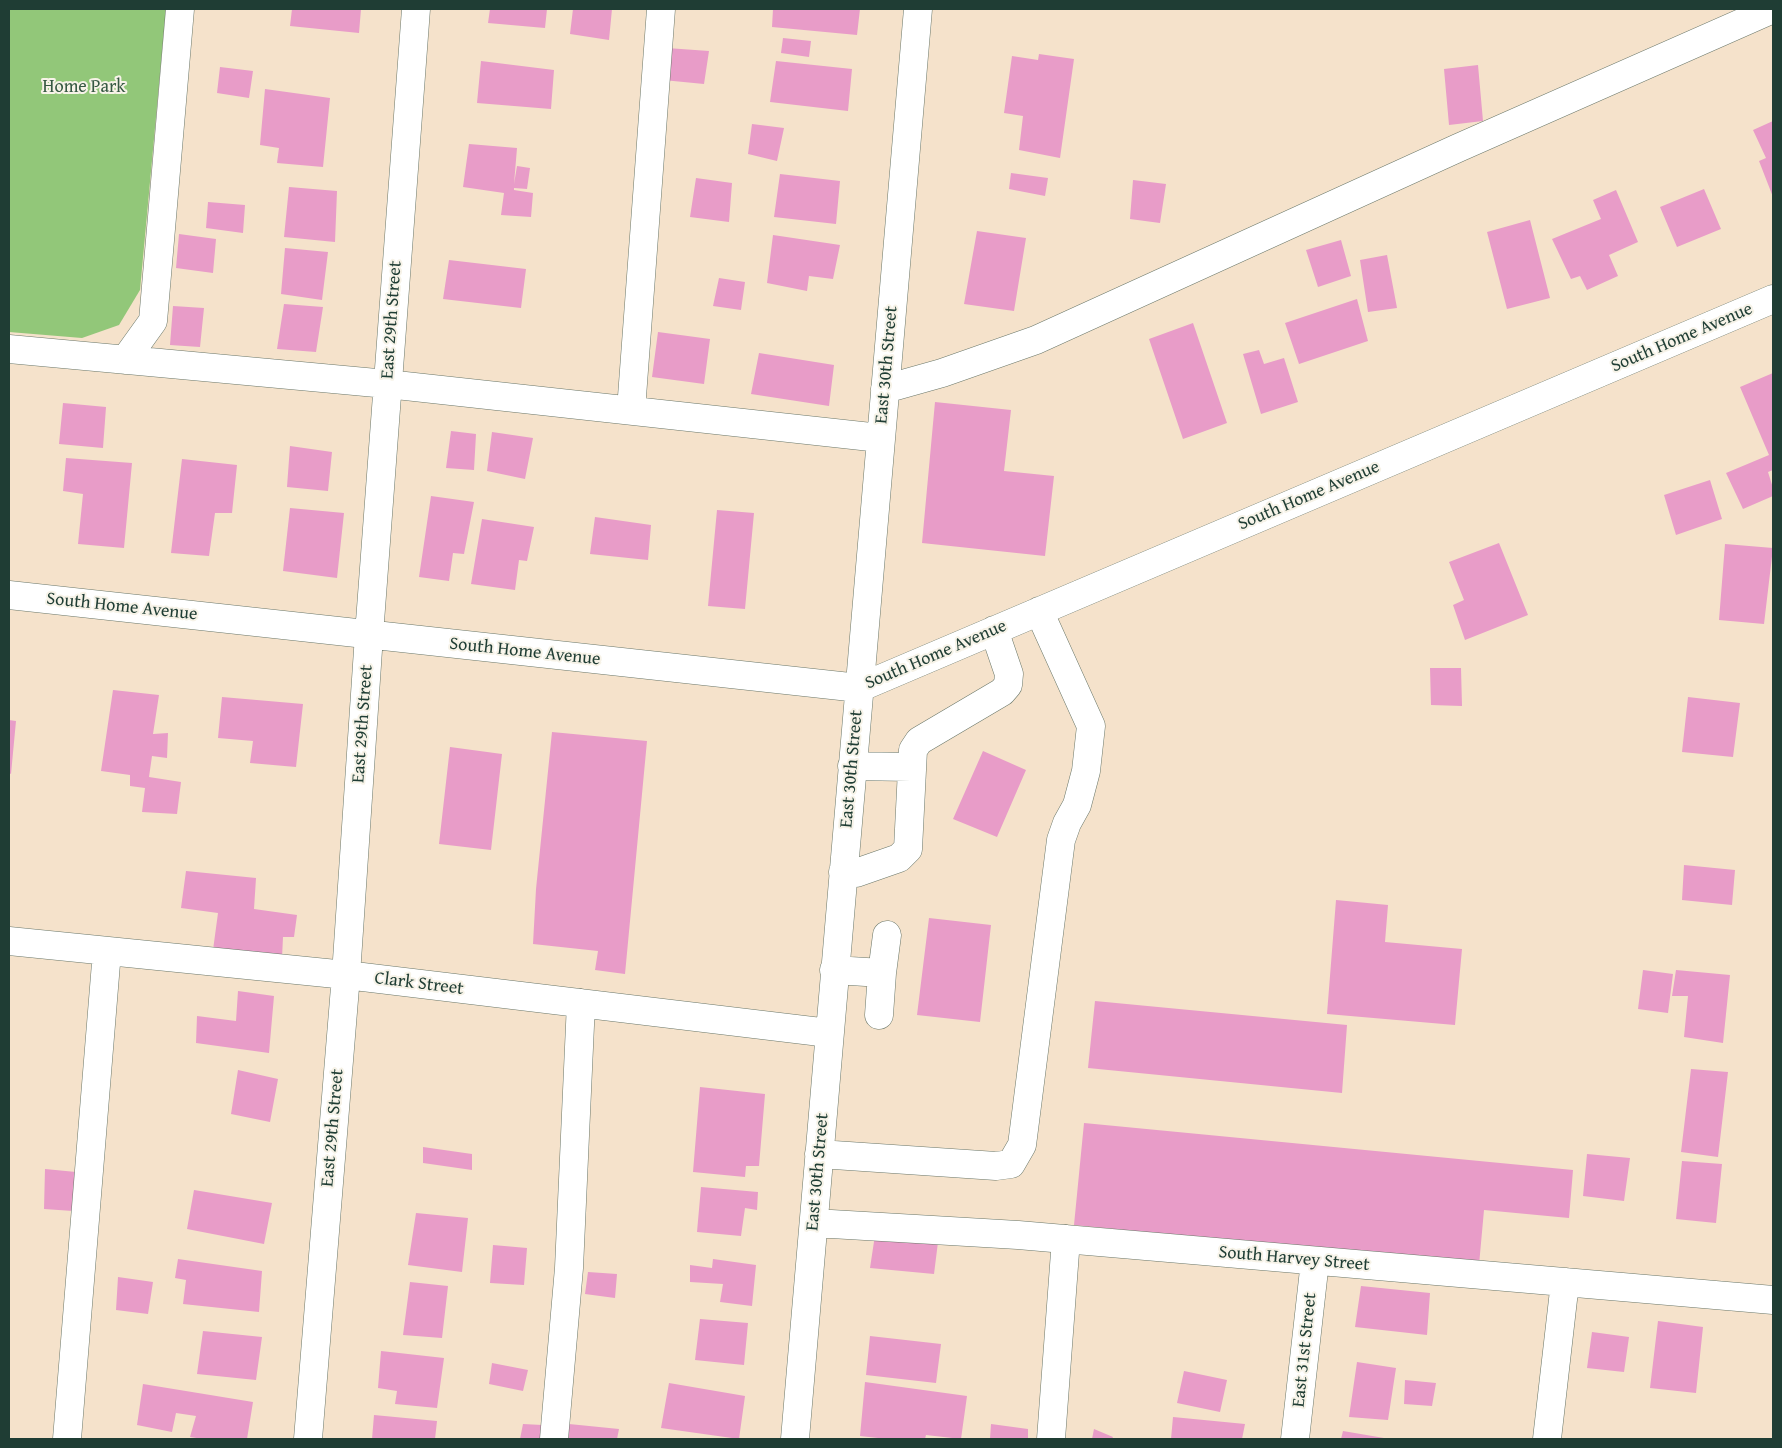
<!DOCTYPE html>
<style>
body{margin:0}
#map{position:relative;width:1782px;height:1448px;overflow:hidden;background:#f5e2cb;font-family:"Gentium Book Plus",serif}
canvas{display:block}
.frame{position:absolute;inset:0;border:10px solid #1f3d34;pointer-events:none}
</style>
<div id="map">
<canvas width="1782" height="1448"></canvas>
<div class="frame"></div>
</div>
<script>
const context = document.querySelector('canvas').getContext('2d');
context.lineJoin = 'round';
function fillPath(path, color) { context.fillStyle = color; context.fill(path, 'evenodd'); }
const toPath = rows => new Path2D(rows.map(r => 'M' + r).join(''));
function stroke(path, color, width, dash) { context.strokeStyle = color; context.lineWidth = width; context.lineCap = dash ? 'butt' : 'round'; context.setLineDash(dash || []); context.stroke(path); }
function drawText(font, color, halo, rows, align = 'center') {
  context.font = font + ' "Gentium Book Plus",serif'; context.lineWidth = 4; context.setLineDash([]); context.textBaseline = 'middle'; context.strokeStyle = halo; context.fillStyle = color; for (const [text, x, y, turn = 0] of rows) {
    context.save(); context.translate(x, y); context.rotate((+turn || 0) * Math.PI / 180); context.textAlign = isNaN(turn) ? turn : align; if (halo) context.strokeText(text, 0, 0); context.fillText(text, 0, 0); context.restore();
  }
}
fillPath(toPath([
 [9,9,166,9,140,290,119,325,82,338,9,332]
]), '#92c779');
fillPath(toPath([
 [292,9,361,9,359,33,290,26],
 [490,9,547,9,545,28,488,23],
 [573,9,612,9,609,40,570,34],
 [773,9,860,9,857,35,772,27],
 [783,38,811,41,809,57,781,53],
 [667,48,709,51,704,84,663,80],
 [1039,54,1074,59,1060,158,1019,150,1023,116,1004,113,1012,56,1038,60],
 [481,61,554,70,551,109,477,103],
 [776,61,852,69,848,111,770,102],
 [1478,65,1483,121,1449,125,1444,69],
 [220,67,253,71,249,98,217,93],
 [265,89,330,98,323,167,277,163,279,148,260,145],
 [1773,121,1773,197,1759,161,1766,158,1753,130],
 [752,124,784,128,777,161,748,154],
 [469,144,517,148,514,184,517,166,530,168,527,189,514,188,514,190,533,193,531,217,501,215,504,193,463,187],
 [1011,173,1048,178,1045,196,1009,189],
 [780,174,840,181,836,224,774,217],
 [696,178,732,183,729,222,690,217],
 [1133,180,1166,184,1160,223,1130,219],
 [289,187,337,191,335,242,284,237],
 [1704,189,1721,229,1677,247,1660,207],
 [1616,190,1638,242,1609,255,1618,276,1587,290,1580,276,1571,279,1552,239,1601,219,1593,200],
 [208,202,245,205,243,233,206,228],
 [1530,220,1550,298,1507,309,1487,232],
 [977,231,1026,238,1014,311,964,304],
 [179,234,216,239,213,273,176,268],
 [773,235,840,245,833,279,809,276,807,291,767,283],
 [1341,240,1351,276,1318,287,1306,250],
 [285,248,328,252,322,300,281,294],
 [1387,255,1397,308,1368,312,1360,260],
 [449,260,526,269,521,308,443,299],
 [719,278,745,282,741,310,713,306],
 [1357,299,1368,341,1299,364,1285,323],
 [284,304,323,307,316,352,277,349],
 [173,306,204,308,200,347,170,345],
 [1193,323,1227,423,1183,439,1149,339],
 [658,332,710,339,704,384,652,377],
 [1259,350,1264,364,1284,358,1298,402,1261,414,1243,354],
 [759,353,834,365,829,406,751,394],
 [1773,373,1773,470,1768,472,1773,488,1773,496,1743,509,1726,473,1769,455,1740,387],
 [935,402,1011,410,1004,471,1054,476,1045,556,922,543],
 [63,403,106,407,103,448,59,444],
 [451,431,476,434,474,470,446,468],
 [492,432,533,438,525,479,487,471],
 [290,446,332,452,328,491,287,487],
 [66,458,132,463,124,548,78,544,83,494,63,491],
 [182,459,237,465,232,513,215,513,209,556,171,553],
 [1710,480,1722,519,1676,535,1664,495],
 [431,496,474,502,464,554,453,553,449,581,419,577],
 [290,508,344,513,337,578,283,571],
 [717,510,754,513,745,609,708,606],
 [595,517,651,525,648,560,590,554],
 [482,519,534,527,527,561,519,560,515,590,471,584],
 [1499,543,1528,615,1465,640,1453,605,1464,600,1449,562],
 [1725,544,1773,548,1764,624,1719,620],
 [1430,668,1461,668,1462,706,1431,705],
 [113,690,159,695,153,734,168,733,167,758,152,756,149,777,181,782,177,814,142,812,145,788,130,786,130,775,101,771],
 [222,697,303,704,296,767,250,763,253,741,218,738],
 [1688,697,1740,703,1733,757,1682,752],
 [9,720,16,721,11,774,9,773],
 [552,732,647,741,625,974,595,970,598,951,533,944,536,889],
 [450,747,502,754,491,850,439,844],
 [983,751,1026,770,997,837,953,819],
 [1684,865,1735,870,1732,905,1682,900],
 [186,871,256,878,254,909,297,915,294,937,283,937,282,958,213,950,218,913,181,908],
 [1336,900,1388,905,1385,942,1462,949,1455,1025,1327,1014],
 [929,918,991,925,980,1022,917,1015],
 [1643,970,1673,974,1668,1013,1638,1009],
 [1676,970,1730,975,1723,1043,1684,1037,1688,996,1672,996],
 [238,991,274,996,269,1053,196,1043,197,1016,236,1021],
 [1095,1001,1347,1025,1342,1093,1088,1068],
 [1691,1069,1728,1072,1718,1157,1681,1152],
 [238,1070,278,1079,270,1122,231,1114],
 [700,1087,765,1094,759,1166,746,1166,745,1177,693,1172],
 [1084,1123,1573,1170,1569,1218,1484,1210,1479,1265,1074,1225],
 [423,1147,472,1154,472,1170,423,1163],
 [1587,1154,1630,1158,1624,1201,1583,1196],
 [1682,1161,1722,1164,1716,1223,1676,1219],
 [45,1169,76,1172,73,1211,44,1209],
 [701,1187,758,1192,757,1210,745,1208,741,1236,697,1232],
 [194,1190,272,1203,264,1244,187,1229],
 [416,1213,468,1218,462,1272,408,1265],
 [875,1235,938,1242,934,1274,870,1268],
 [493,1245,527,1248,524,1285,490,1283],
 [178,1259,262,1271,259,1312,183,1304,186,1280,175,1278],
 [713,1259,756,1265,752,1306,720,1302,723,1284,690,1282,690,1265,712,1268],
 [588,1272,617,1274,615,1298,585,1294],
 [118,1277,153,1282,148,1314,116,1310],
 [410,1282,448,1286,442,1338,403,1335],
 [1361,1286,1430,1293,1427,1335,1355,1327],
 [700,1319,748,1323,744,1365,695,1360],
 [1658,1321,1703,1327,1696,1393,1650,1388],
 [203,1331,262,1337,256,1380,197,1374],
 [1592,1332,1629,1337,1624,1372,1587,1368],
 [870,1336,941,1344,936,1383,866,1375],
 [381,1351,444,1358,437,1408,395,1404,397,1391,378,1388],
 [1357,1362,1396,1368,1388,1420,1349,1417],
 [492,1363,528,1370,523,1391,489,1384],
 [1184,1371,1227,1380,1220,1412,1177,1403],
 [1405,1380,1436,1383,1432,1406,1404,1404],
 [865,1382,967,1396,961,1439,926,1435,925,1439,887,1439,860,1436],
 [669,1383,745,1396,739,1439,661,1428],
 [143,1384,253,1402,247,1439,203,1439,190,1437,196,1416,176,1413,172,1432,137,1425],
 [374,1415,437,1421,435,1439,372,1439],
 [1173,1417,1245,1424,1242,1439,1171,1439],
 [523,1424,542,1425,540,1439,520,1439],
 [569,1424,619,1429,617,1439,568,1439],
 [991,1424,1028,1429,1028,1439,990,1439],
 [1094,1429,1113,1437,1112,1439,1092,1439],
 [1343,1431,1384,1438,1384,1439,1341,1439]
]), '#e89cc8');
const minor = toPath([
 [9,349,387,384,880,438],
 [125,360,153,321,180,9],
 [885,389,942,373,1036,340,1458,148,1773,9],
 [631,410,661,9],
 [9,595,859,688,1773,299],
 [852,766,911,767],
 [843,872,856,873,899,858,908,849,913,750,919,741,1002,692,1008,685,1009,674,994,630],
 [9,941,346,975,829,1033],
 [834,970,882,973,879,1015],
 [882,973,887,935],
 [819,1154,996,1166,1011,1164,1022,1145,1061,840,1067,823,1077,805,1086,771,1091,726,1039,611],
 [814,1223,1018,1235,1773,1300],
 [67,1439,107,951],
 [308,1439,346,975,369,635,416,9],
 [554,1439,569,1268,581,1003],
 [795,1439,918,9],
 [1051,1439,1066,1239],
 [1295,1439,1315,1261],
 [1547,1439,1565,1282]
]);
stroke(minor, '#6a7769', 29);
stroke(minor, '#fff', 28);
drawText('18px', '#365942', '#f7f3e8', [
 ["Home Park",84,87]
]);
drawText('18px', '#1f3d34', '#f7f3e8', [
 ["East 29th Street",392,320,-86],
 ["South Home Avenue",1682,338,-23],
 ["East 30th Street",887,365,-85],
 ["South Home Avenue",1309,496,-23],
 ["South Home Avenue",122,607,6],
 ["South Home Avenue",525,652,6],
 ["South Home Avenue",936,655,-23],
 ["East 29th Street",363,724,-86],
 ["East 30th Street",852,769,-85],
 ["Clark Street",419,984,7],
 ["East 29th Street",333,1128,-85],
 ["East 30th Street",818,1172,-85],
 ["South Harvey Street",1294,1259,5],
 ["East 31st Street",1305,1350,-84]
]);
</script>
